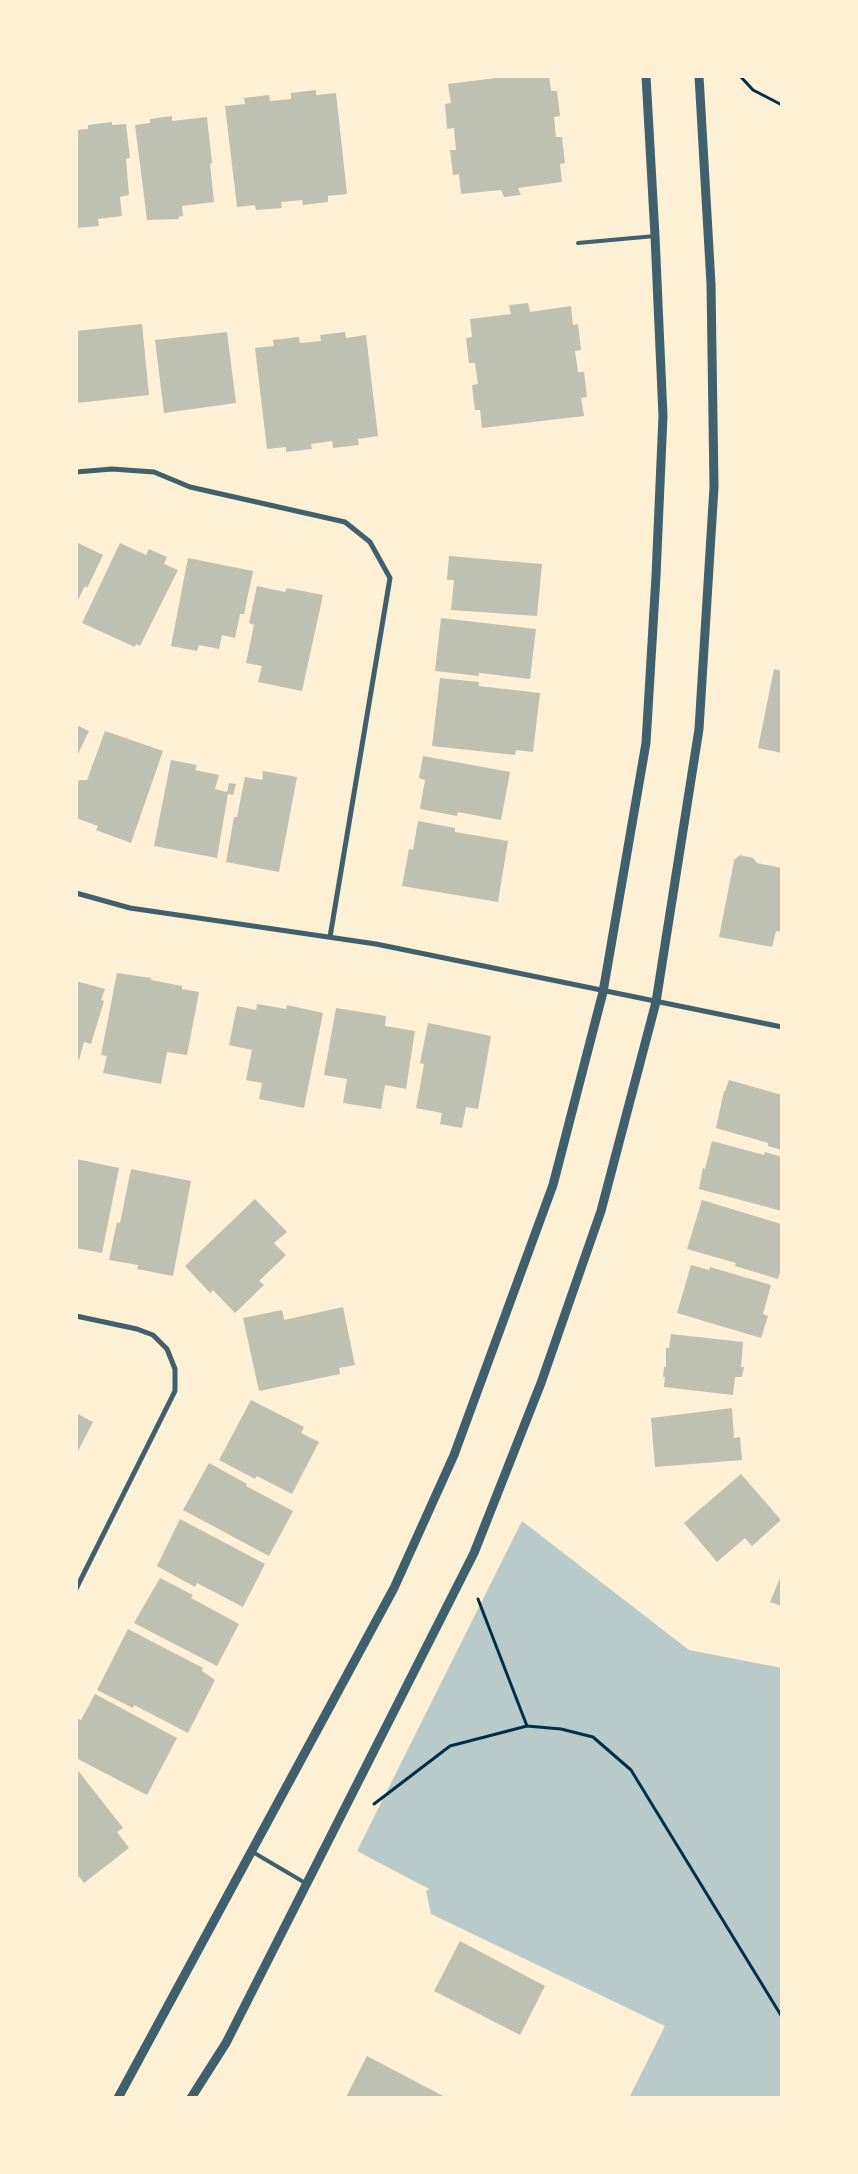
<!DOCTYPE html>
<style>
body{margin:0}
#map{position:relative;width:858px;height:2174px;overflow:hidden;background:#fdf0d5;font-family:"DM Sans",sans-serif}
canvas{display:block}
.frame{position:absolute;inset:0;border:78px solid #fdf0d5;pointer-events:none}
</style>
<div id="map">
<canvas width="858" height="2174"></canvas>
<div class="frame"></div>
</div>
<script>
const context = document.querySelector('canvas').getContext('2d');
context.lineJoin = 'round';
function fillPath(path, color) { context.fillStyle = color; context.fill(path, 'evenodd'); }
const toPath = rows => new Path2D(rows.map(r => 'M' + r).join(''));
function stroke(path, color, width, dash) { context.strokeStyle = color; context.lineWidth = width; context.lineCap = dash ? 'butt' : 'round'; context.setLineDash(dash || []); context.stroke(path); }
fillPath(toPath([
 [522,1521,689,1650,782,1668,782,2098,629,2098,665,2026,431,1914,426,1891,429,1889,357,1851]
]), '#b9caca');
fillPath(toPath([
 [512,76,549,76,551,91,557,91,560,116,554,117,556,137,562,137,565,163,560,164,562,182,518,188,521,195,504,197,501,190,461,194,459,174,453,175,450,150,456,150,454,128,447,129,445,104,451,103,448,84],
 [316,90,316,95,336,93,347,194,328,196,328,202,303,205,302,200,281,202,282,208,256,210,255,205,237,207,225,106,245,104,244,98,269,95,270,101,291,99,291,93],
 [172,116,172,121,207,117,212,163,210,164,214,202,182,206,183,216,178,217,179,219,147,220,135,125,150,123,150,119],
 [112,122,112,125,126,124,130,158,126,159,129,195,120,197,122,216,98,219,99,226,77,228,76,130,88,129,88,125],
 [528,303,530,312,571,306,573,325,578,324,581,350,575,351,578,372,584,372,587,397,581,398,584,416,482,428,480,410,475,410,472,385,478,384,475,363,469,363,466,338,472,337,470,319,511,314,509,305],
 [142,324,149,395,77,403,76,331],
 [227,332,236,403,164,413,155,340],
 [345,332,346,338,366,335,378,436,358,439,359,445,333,448,332,441,311,444,312,449,286,452,286,447,267,449,255,348,274,346,273,340,299,337,300,343,321,341,320,335],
 [76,542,103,555,87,588,85,586,76,604],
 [120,543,146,555,149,549,167,557,164,564,178,570,140,646,136,644,135,647,82,623],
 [449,556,542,564,537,616,451,610,454,580,447,580],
 [188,558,253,571,244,614,240,614,235,638,222,635,219,649,199,645,197,651,171,646],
 [257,586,285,592,287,588,323,595,302,691,258,682,262,666,246,663,254,625,249,623],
 [441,618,536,629,530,679,479,673,479,676,435,671],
 [774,669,782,671,782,753,758,748],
 [440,678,479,682,479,686,540,693,533,752,516,750,515,755,432,746],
 [76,725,89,731,76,758],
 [105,731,163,751,131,843,96,830,98,826,76,818,76,788,79,780,87,780],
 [423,756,510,772,501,820,458,812,457,816,420,809,425,780,419,778],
 [171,760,197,765,195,770,219,775,215,789,227,792,229,783,236,784,233,795,228,794,217,858,154,846],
 [263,771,297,777,279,872,226,862,234,817,237,817,245,777,262,780],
 [418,821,455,828,455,832,508,841,498,902,402,886,409,849,413,850],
 [740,855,753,858,757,863,782,868,782,932,776,931,772,947,719,937,734,861,733,861],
 [117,973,151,978,151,980,182,986,182,989,199,992,187,1055,167,1052,161,1084,103,1073,107,1056,101,1055],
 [76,981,105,989,101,1000,104,1001,91,1044,84,1042,79,1060,76,1059],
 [257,1004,286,1009,287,1005,323,1013,304,1108,259,1099,262,1083,246,1080,252,1050,229,1045,237,1006,256,1010],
 [336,1008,386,1016,385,1026,415,1031,406,1089,385,1085,381,1109,343,1103,347,1079,324,1075],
 [428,1023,491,1036,478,1109,466,1107,462,1128,440,1124,442,1113,416,1108,424,1064,420,1063],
 [729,1080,782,1095,782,1150,768,1146,768,1143,716,1128,724,1091,725,1091],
 [712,1141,764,1155,765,1152,782,1157,782,1211,699,1189,703,1168,705,1169],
 [76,1159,119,1168,102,1253,76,1248],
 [131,1169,191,1181,173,1276,137,1269,138,1265,109,1260,117,1222,120,1223],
 [255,1199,287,1232,274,1243,286,1255,259,1281,264,1285,235,1313,213,1290,210,1293,185,1266],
 [702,1200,781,1224,782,1265,778,1279,735,1266,736,1263,687,1249],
 [691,1265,709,1270,710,1267,771,1285,763,1314,768,1316,761,1338,677,1313],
 [343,1307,355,1365,339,1368,340,1374,259,1391,243,1318,282,1310,284,1320],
 [671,1334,743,1342,741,1367,744,1367,742,1377,735,1377,733,1395,664,1387,665,1377,663,1377,664,1367,666,1367,666,1348,669,1348],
 [251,1400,304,1427,301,1433,319,1442,292,1494,257,1476,255,1479,219,1460],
 [732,1408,734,1438,740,1437,742,1460,655,1467,651,1418],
 [76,1413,93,1422,76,1455],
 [209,1463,247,1484,246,1486,293,1511,269,1556,183,1510],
 [741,1474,781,1520,752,1546,745,1538,717,1562,684,1523],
 [180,1519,265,1564,243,1607,197,1583,195,1587,157,1566],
 [782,1573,782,1606,770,1602],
 [160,1578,193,1595,191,1598,239,1624,217,1666,134,1623],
 [128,1629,203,1668,202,1671,215,1680,188,1733,134,1705,133,1708,97,1690],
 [95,1694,177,1738,147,1795,76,1758,76,1722,78,1719,81,1720],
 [76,1768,123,1828,117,1832,129,1848,84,1883,76,1873],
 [460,1941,545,1986,520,2035,434,1991],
 [367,2056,447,2098,346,2097]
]), '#bec0b2');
stroke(toPath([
 [740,76,753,90,782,105],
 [478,1599,527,1726],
 [374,1804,450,1746,527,1726,561,1729,593,1737,631,1770,782,2017]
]), '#003049', 3);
stroke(toPath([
 [578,243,655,236],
 [251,1851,307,1884]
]), '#3f606c', 4);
stroke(toPath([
 [76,472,112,469,154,472,190,487,345,522,370,542,390,578,330,937],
 [76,893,130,908,376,944,782,1027],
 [76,1316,137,1329,153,1335,167,1349,175,1369,175,1391,76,1589]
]), '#3f606c', 5);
stroke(toPath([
 [118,2098,394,1588,454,1455,553,1185,603,992,646,743,656,576,663,416,655,236,646,76],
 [191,2098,226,2043,474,1553,541,1383,601,1211,656,1002,699,729,714,487,711,284,699,76]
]), '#3f606c', 9);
</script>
